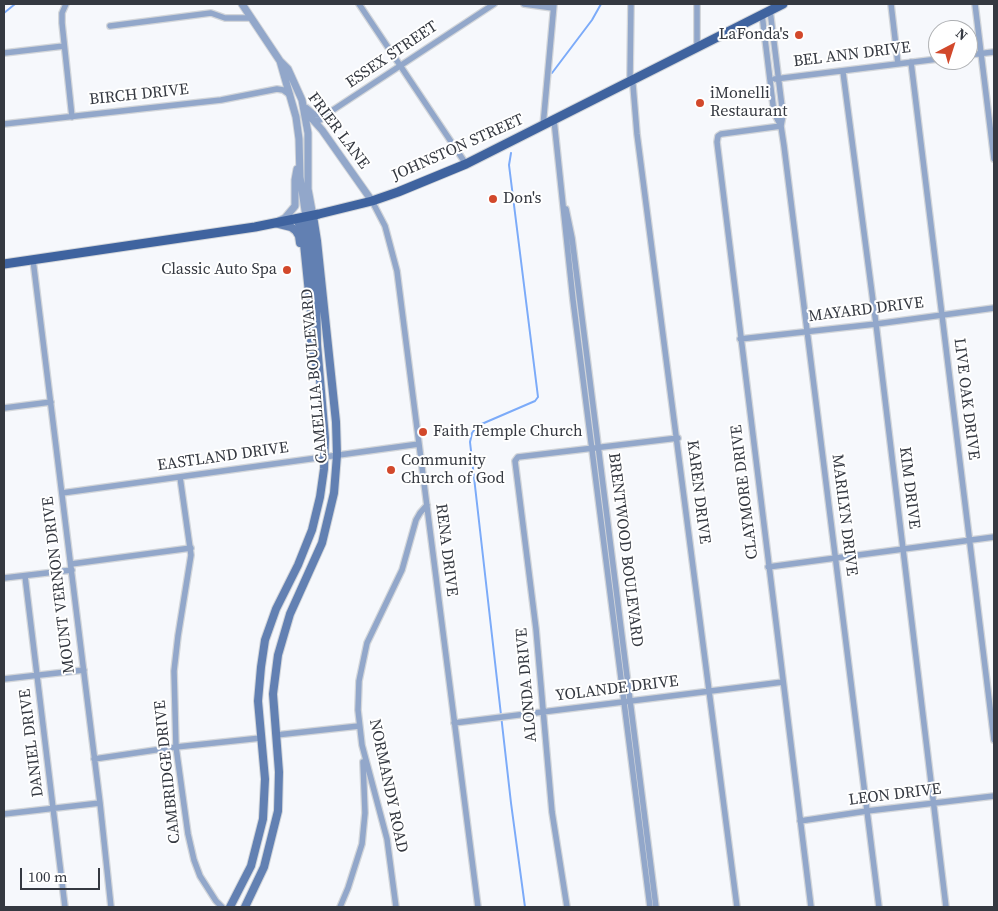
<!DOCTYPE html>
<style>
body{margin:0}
#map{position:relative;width:998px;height:911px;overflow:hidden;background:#f6f8fc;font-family:"Source Serif 4",serif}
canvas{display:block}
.frame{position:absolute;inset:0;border:5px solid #353941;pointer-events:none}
.north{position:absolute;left:928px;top:20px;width:50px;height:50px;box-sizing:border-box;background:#fff;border:1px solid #aeb0b3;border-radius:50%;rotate:40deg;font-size:14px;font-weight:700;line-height:20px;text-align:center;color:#353941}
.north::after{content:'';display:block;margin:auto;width:18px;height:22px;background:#d2482b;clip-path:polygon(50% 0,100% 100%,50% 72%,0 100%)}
.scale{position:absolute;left:20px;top:868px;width:80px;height:22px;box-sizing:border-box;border:2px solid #353941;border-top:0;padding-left:6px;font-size:15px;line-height:18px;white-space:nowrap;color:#353941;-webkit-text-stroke:4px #fff;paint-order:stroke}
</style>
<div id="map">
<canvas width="998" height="911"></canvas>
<div class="frame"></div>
<div class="north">N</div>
<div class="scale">100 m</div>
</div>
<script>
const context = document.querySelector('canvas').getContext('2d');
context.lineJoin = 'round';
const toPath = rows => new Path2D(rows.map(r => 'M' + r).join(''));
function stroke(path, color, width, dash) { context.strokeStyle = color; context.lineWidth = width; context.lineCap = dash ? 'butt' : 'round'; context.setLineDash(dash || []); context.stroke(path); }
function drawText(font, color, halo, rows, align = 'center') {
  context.font = font + ' "Source Serif 4",serif'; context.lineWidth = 4; context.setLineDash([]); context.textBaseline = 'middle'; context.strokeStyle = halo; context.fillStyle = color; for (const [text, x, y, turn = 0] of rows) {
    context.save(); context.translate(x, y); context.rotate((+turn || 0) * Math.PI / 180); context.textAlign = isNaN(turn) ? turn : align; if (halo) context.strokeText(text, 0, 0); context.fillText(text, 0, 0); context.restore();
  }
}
stroke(toPath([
 [4,13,15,4],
 [552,73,592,20,601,4],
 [511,153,509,165,538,397,535,401,477,426,472,433,470,442,511,803,525,907]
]), '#7cabf9', 2);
const minor = toPath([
 [66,4,62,13,62,23,72,117],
 [359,4,466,164],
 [524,4,553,8],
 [631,4,630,77,633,85,637,134,737,907],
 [891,4,898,64],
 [975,4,994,159],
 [770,10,783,115,781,126,721,134,718,136,717,142,811,907],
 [762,14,774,113,781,126,784,146,879,907],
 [110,26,211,13,225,18,251,18],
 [697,47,697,4],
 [4,53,64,46],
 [968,55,994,52],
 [911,62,994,740],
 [843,72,876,324,946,907],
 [775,79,938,59],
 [307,108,315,115,329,113],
 [554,120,573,300,650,907],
 [314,121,320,120,333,110,494,4],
 [4,124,221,100,277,89,283,90,290,95],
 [543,126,554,4],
 [372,201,385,226,397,271,478,907],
 [566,209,572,238,656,907],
 [33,260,100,803,111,907],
 [740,339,876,324,994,308],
 [4,408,51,402],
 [180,477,191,555,178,636,174,671,176,747,188,834,194,860,200,876,216,901,222,907],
 [62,493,419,444],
 [71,564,191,548],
 [768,567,994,537],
 [25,576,65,907],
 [4,578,72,570],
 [4,679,84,670],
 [454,723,783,682],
 [276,735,359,726],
 [94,759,176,747,261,738],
 [4,814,100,803],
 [800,821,867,811,994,796],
 [340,907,348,888,362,844,365,813,363,762],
 [396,907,387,839,362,745,358,710,359,681,367,643,402,570,416,520,420,513,427,505],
 [567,907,552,812,536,629,515,461,518,457,678,438]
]);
const tertiary = toPath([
 [242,4,280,61,288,69,302,100,308,133,308,189,313,216],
 [280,61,296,117,299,139,300,177,306,217],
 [305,111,322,130,372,201],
 [279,221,285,218,295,206,295,180,297,169]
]);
const secondary = toPath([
 [296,219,302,228,303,234,313,332],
 [275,223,291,227,296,231,299,236,300,243],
 [308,327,316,364],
 [230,907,251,866,263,819,265,779,258,701,261,667,265,640,276,609,298,565,312,530,320,497,324,469,325,438,317,344,316,291,306,217],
 [245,907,264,867,278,811,279,772,273,694,278,655,290,614,322,543,334,493,337,455,336,422,317,241,313,216]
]);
const primary = toPath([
 [4,264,255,227,319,214,372,201,398,192,466,164,783,4]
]);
stroke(minor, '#d3d6da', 8);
stroke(tertiary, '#d3d6da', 9);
stroke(secondary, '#d3d6da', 10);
stroke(primary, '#d3d6da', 11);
stroke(minor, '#92a7ca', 5.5);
stroke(tertiary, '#92a7ca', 7);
stroke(secondary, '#6280b2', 8);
stroke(primary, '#3f639f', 9);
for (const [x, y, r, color] of [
 [799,35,5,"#d2482b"],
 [700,103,5,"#d2482b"],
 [493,199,5,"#d2482b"],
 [287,270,5,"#d2482b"],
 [423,432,5,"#d2482b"],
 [391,470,5,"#d2482b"]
]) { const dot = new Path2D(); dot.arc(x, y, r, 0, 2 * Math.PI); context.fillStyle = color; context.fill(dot); stroke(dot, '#fff', 2); }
drawText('16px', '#353941', '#fff', [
 ["LaFonda's",789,35,"right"],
 ["iMonelli",710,94],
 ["Restaurant",710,112],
 ["Don's",503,199],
 ["Classic Auto Spa",277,270,"right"],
 ["Faith Temple Church",433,432],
 ["Community",401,461],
 ["Church of God",401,479]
], 'left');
drawText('16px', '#353941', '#fff', [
 ["ESSEX STREET",392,55,-34],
 ["BEL ANN DRIVE",852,55,-7],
 ["BIRCH DRIVE",139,95,-6],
 ["FRIER LANE",338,131,53],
 ["JOHNSTON STREET",458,148,-24],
 ["MAYARD DRIVE",866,310,-7],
 ["CAMELLIA BOULEVARD",315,376,-95],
 ["LIVE OAK DRIVE",966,399,83],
 ["EASTLAND DRIVE",223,457,-8],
 ["KIM DRIVE",909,488,83],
 ["KAREN DRIVE",698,492,83],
 ["CLAYMORE DRIVE",745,492,-97],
 ["MARILYN DRIVE",844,515,83],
 ["RENA DRIVE",446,550,83],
 ["BRENTWOOD BOULEVARD",625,550,83],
 ["MOUNT VERNON DRIVE",59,585,-97],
 ["ALONDA DRIVE",527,685,-95],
 ["YOLANDE DRIVE",617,689,-7],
 ["DANIEL DRIVE",32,743,-97],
 ["CAMBRIDGE DRIVE",168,772,-96],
 ["NORMANDY ROAD",388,786,78],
 ["LEON DRIVE",895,795,-7]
]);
</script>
